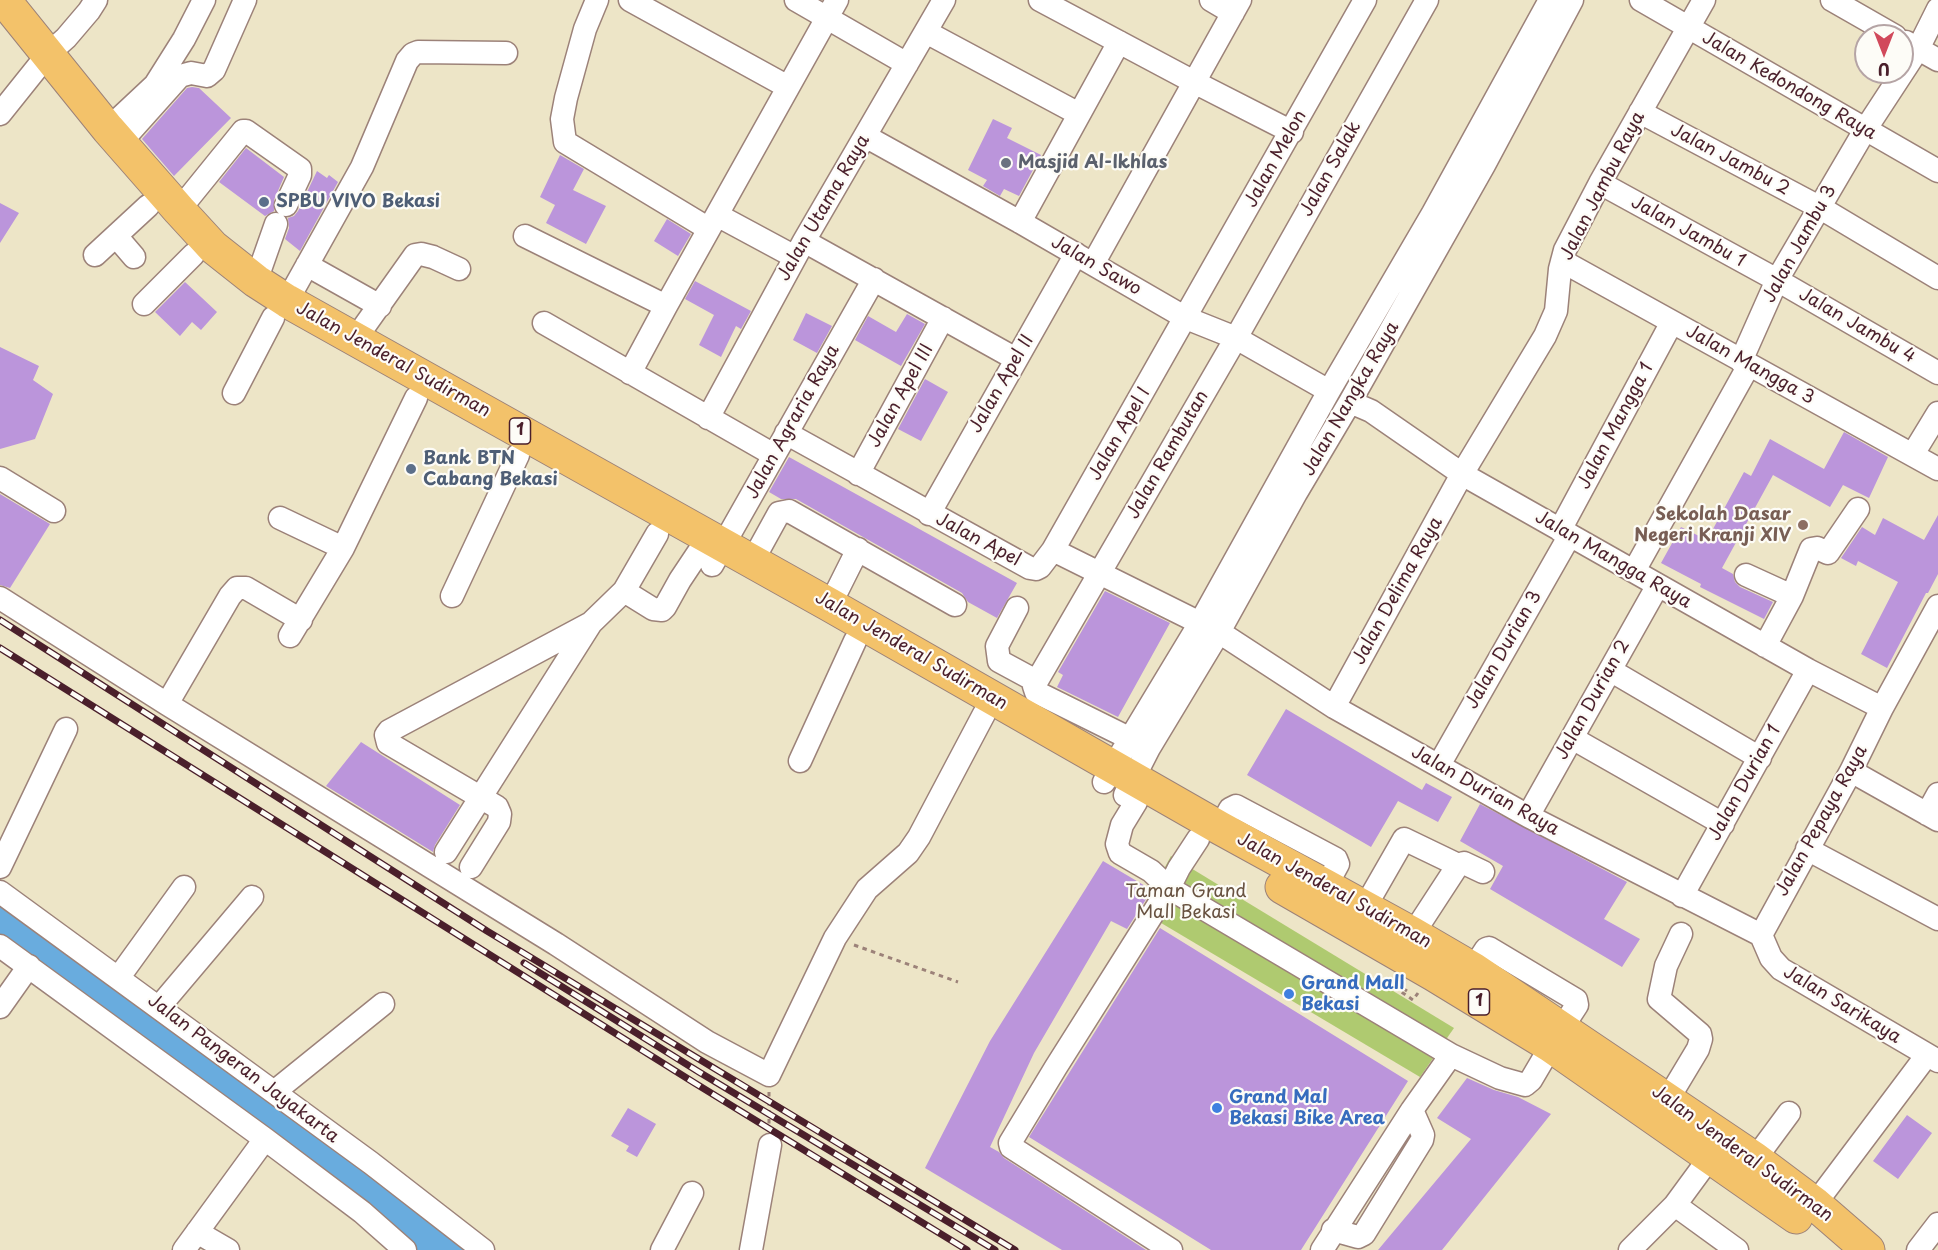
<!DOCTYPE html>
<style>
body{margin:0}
#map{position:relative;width:1938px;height:1250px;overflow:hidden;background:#ede5c7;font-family:"Playpen Sans",sans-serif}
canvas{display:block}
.north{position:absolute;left:1854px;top:24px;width:60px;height:60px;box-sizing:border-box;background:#fdfcf7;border:2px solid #b5a4a5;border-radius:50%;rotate:180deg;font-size:16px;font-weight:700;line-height:24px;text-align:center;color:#4a1f2b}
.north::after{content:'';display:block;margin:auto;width:21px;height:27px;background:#d1495b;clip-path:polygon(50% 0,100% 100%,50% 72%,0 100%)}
</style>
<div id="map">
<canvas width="1938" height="1250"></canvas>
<div class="north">U</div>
</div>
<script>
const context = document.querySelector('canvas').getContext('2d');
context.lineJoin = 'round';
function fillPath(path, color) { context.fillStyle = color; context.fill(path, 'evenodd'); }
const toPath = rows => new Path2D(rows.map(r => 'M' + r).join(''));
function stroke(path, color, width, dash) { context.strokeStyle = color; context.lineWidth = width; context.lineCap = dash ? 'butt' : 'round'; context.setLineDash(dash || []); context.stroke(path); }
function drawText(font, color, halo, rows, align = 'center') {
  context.font = font + ' "Playpen Sans",sans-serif'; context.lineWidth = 4.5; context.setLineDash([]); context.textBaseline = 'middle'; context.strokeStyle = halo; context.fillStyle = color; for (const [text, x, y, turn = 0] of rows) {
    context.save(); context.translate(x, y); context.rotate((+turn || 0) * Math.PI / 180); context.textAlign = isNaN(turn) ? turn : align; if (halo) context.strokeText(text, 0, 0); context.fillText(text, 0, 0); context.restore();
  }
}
fillPath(toPath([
 [1171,856,1454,1028,1420,1077,1141,911]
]), '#afca70');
fillPath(toPath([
 [0,892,483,1250,405,1250,0,946]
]), '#69acde');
fillPath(toPath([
 [192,87,199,88,231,118,174,176,142,139,187,88],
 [993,119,1012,128,1007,138,1041,155,1019,196,1004,189,1000,196,983,186,987,180,968,170],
 [246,148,284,177,274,200,274,211,265,216,219,182],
 [560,155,584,169,573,190,606,206,586,244,546,223,555,205,540,197],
 [317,171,327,178,329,175,338,182,300,251,285,239,289,228,288,218,294,216,298,211],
 [0,203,19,213,0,243],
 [667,219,691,234,678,256,654,241],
 [695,281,751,311,741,329,736,326,721,357,699,345,714,315,685,299],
 [185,282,217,312,201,330,192,322,180,336,155,312],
 [806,313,832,326,817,353,793,340],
 [907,314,925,324,901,366,855,340,868,316,896,332],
 [0,347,39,366,33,380,53,394,35,439,0,449],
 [925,379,948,392,921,441,898,429],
 [1844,432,1888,457,1869,498,1843,485,1830,507,1773,475,1722,568,1733,574,1735,582,1740,587,1773,602,1764,619,1700,587,1701,584,1661,563,1681,527,1707,540,1744,472,1751,476,1770,439,1824,469],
 [789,457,1017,583,997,618,968,602,962,593,796,499,781,499,769,492],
 [0,494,50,524,10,588,0,585],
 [1938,515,1938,574,1928,593,1926,593,1887,668,1861,654,1898,582,1858,561,1856,566,1841,558,1862,527,1875,535,1883,518,1924,540],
 [1105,591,1170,623,1118,717,1057,687,1063,675,1058,672],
 [1286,709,1422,790,1426,783,1452,797,1438,822,1398,801,1371,847,1247,775],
 [361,742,460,805,435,845,433,852,326,786],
 [1480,804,1627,882,1604,919,1640,939,1622,967,1490,889,1503,866,1460,841],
 [1103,861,1152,890,1127,929,1111,921,1034,1053,990,1147,999,1152,1004,1158,1146,1250,1062,1250,925,1168,990,1041],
 [1160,928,1408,1081,1301,1250,1211,1250,1029,1137],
 [1467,1078,1494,1090,1518,1097,1551,1114,1442,1250,1378,1250,1471,1139,1437,1118],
 [628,1108,656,1124,637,1157,626,1151,629,1146,611,1136],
 [1907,1115,1932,1133,1898,1179,1873,1161]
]), '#bb95db');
const minor = toPath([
 [597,0,585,29,566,98,562,119,565,142,709,229],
 [630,0,788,87],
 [796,0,907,64],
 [1040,0,1194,82,1292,132],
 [1211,0,1233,13],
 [1641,0,1938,171],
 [1832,0,1895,36],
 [926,32,1079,114],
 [1906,42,1938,60],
 [1640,112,1819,207,1938,278],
 [0,114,48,54,66,38,89,11,96,0],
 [108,129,155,85,184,39,204,0],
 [865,136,1020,222,1186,318,1236,338,1329,391],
 [120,143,180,76,191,73,207,76,214,70,245,0],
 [1600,183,1777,280,1938,373],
 [179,210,243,131,246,131,300,169,300,175,286,205],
 [717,215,795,257],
 [1020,222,1119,42],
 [116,236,134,257],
 [525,236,666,306],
 [804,241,1016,359],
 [95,255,148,206],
 [1562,261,1938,469],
 [1093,264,1240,0],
 [307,265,380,306],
 [256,281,276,224],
 [287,301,362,167,407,61,413,54,418,52,506,53],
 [144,304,193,255],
 [544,323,774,455],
 [356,338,415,255,421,254,433,257,459,269],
 [1741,361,1777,280,1865,130,1918,49,1938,9],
 [630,373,666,306,837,0],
 [234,393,273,318],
 [1350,402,1371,411,1462,474,1808,670,1882,708],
 [708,418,804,241,944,0],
 [786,433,1030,568,1036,569,1040,567,1053,550,1365,0],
 [1913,454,1938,413],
 [858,474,943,318],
 [0,478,54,511],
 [929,514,1076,254],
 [280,518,343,548],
 [1560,530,1672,322],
 [1053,550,1200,623],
 [752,562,779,513,789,511,955,605],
 [712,565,874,279],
 [1634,571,1749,365],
 [1746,575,1792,596],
 [624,591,653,609,662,610,665,607,680,580,708,538],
 [452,596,518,455],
 [0,598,167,704,556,944,707,1042,769,1075,835,938,867,889,908,853,919,837,984,714],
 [830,605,858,549],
 [1017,608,997,646,999,661,1036,681],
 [1219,632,1334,707,1528,816,1761,935],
 [290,636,343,548,416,398],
 [1765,646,1792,596,1811,549,1817,548,1828,553,1858,509],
 [1610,670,1760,758],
 [167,704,230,596,237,588,246,588,301,620],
 [1334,707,1462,474,1545,336,1556,311,1560,269,1565,250,1600,183,1704,0],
 [1572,738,1723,824],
 [1149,748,1036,692,1034,686,1236,338,1427,0],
 [800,761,855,641],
 [1439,765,1570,535],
 [1851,771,1938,820],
 [1104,782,1200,623,1329,391,1433,213,1550,0],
 [1125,795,1149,748,1219,632,1296,493,1350,402,1484,165,1572,0],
 [1136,802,1122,825,1117,844,1120,853,1151,871,1169,888,1451,1055,1500,1078,1525,1085,1531,1080,1551,1046],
 [1927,814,1938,794],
 [1528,816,1658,585],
 [1220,828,1230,809,1236,806,1336,859,1338,864,1326,886],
 [1807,849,1938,919],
 [446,852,591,623,624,591,657,534],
 [0,867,66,729],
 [471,867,499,822,500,814,497,807,388,743,386,735,389,731,591,623],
 [0,892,371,1163,483,1250],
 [1682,896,1808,670],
 [1365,907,1404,839,1458,865],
 [1413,934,1458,865,1464,863,1483,872],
 [1761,935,1851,771,1882,708,1938,606],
 [1761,935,1771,958,1781,969,1938,1061],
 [0,946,265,1139,362,1212,405,1250],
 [1473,969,1486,949,1489,948,1576,1000,1577,1005,1562,1028],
 [119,977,184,887],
 [0,1007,29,966],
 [159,1007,252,897],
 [274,1092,383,1004],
 [1668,1099,1698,1049,1701,1039,1700,1034,1659,999,1666,966,1681,934],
 [1755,1159,1789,1113],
 [1815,1204,1927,1055],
 [1675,1205,1737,1250],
 [1333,1230,1358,1237,1364,1234,1422,1140,1423,1135,1412,1110],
 [197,1232,228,1250],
 [184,1250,265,1139],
 [662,1250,692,1193],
 [751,1250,770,1145],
 [1171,1250,1011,1147,1010,1143,1056,1067,1169,888,1179,868,1198,839],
 [1322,1250,1412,1110,1451,1055],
 [1630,1250,1675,1205,1719,1145],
 [1918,1250,1938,1224]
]);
const highway = toPath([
 [4,0,108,129,179,210,213,247,256,281,287,301,830,605,1220,828,1413,934,1473,969,1755,1159,1815,1204,1868,1250],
 [1282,887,1433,974,1551,1046,1796,1217]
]);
stroke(minor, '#9c8279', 25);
stroke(highway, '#9c8279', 35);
stroke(toPath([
 [854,945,958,982],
 [1407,991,1392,981,1390,984,1413,1000,1418,993],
 [769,1092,769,1127]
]), '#9c8279', 3, [4.5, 4.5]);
stroke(minor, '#fff', 22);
stroke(highway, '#f3c26a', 33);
const rail = toPath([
 [0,620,487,931,1015,1250],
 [0,648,693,1082,967,1250],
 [524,963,699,1072,995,1250]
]);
stroke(rail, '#4a1f2b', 7);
stroke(rail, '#fdfcf7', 4.5, [14]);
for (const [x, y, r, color] of [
 [1006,163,6,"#6b7280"],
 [264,202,6,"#5c6f8a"],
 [411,469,6,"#5c6f8a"],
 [1803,525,6,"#8d6e63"],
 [1289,994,6,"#3f7fe0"],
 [1217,1108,6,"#3f7fe0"]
]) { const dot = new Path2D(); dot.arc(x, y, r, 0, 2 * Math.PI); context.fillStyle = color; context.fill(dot); stroke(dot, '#fdfcf7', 2); }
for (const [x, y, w] of [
 [520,431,21],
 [1479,1002,21]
]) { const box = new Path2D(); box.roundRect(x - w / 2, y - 13, w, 26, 4.5); context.fillStyle = '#fdfcf7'; context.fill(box); stroke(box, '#4a1f2b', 1.5); }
drawText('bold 16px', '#4a1f2b', null, [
 ["1",520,431],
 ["1",1479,1002]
]);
drawText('18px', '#4a1f2b', '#fdfcf7', [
 ["Jalan Kedondong Raya",1789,86,30],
 ["Jalan Melon",1276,159,-61],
 ["Jalan Jambu 2",1730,160,28],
 ["Jalan Salak",1331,169,-61],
 ["Jalan Jambu Raya",1603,186,-63],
 ["Jalan Utama Raya",824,208,-60],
 ["Jalan Jambu 1",1688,232,29],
 ["Jalan Jambu 3",1800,244,-61],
 ["Jalan Sawo",1096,266,30],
 ["Jalan Jambu 4",1857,326,30],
 ["Jalan Jenderal Sudirman",393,360,29],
 ["Jalan Mangga 3",1750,365,29],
 ["Jalan Apel II",1002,384,-60],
 ["Jalan Apel III",901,396,-61],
 ["Jalan Nangka Raya",1351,399,-60],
 ["Jalan Agraria Raya",793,422,-61],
 ["Jalan Mangga 1",1616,426,-62],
 ["Jalan Apel I",1120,434,-60],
 ["Jalan Rambutan",1168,455,-60],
 ["Jalan Apel",978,540,28],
 ["Jalan Mangga Raya",1613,560,30],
 ["Jalan Delima Raya",1398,591,-61],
 ["Jalan Durian 3",1504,650,-60],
 ["Jalan Jenderal Sudirman",911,651,30],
 ["Jalan Durian 2",1593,700,-61],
 ["Jalan Durian 1",1745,783,-61],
 ["Jalan Durian Raya",1485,791,29],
 ["Jalan Pepaya Raya",1822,821,-61],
 ["Jalan Jenderal Sudirman",1334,891,29],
 ["Jalan Sarikaya",1842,1005,31],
 ["Jalan Pangeran Jayakarta",243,1069,37],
 ["Jalan Jenderal Sudirman",1742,1154,36]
]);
drawText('bold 18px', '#5b616d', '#fdfcf7', [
 ["Masjid Al-Ikhlas",1018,163]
], 'left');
drawText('bold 18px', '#4e5e75', '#fdfcf7', [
 ["SPBU VIVO Bekasi",276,202],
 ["Bank BTN",423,459],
 ["Cabang Bekasi",423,480]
], 'left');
drawText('bold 18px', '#785e54', '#fdfcf7', [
 ["Sekolah Dasar",1791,515],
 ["Negeri Kranji XIV",1791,536]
], 'right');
drawText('18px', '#685240', '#fdfcf7', [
 ["Taman Grand",1186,892],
 ["Mall Bekasi",1186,913]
]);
drawText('bold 18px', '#366cbe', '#fdfcf7', [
 ["Grand Mall",1301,984],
 ["Bekasi",1301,1005],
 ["Grand Mal",1229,1098],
 ["Bekasi Bike Area",1229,1119]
], 'left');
</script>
